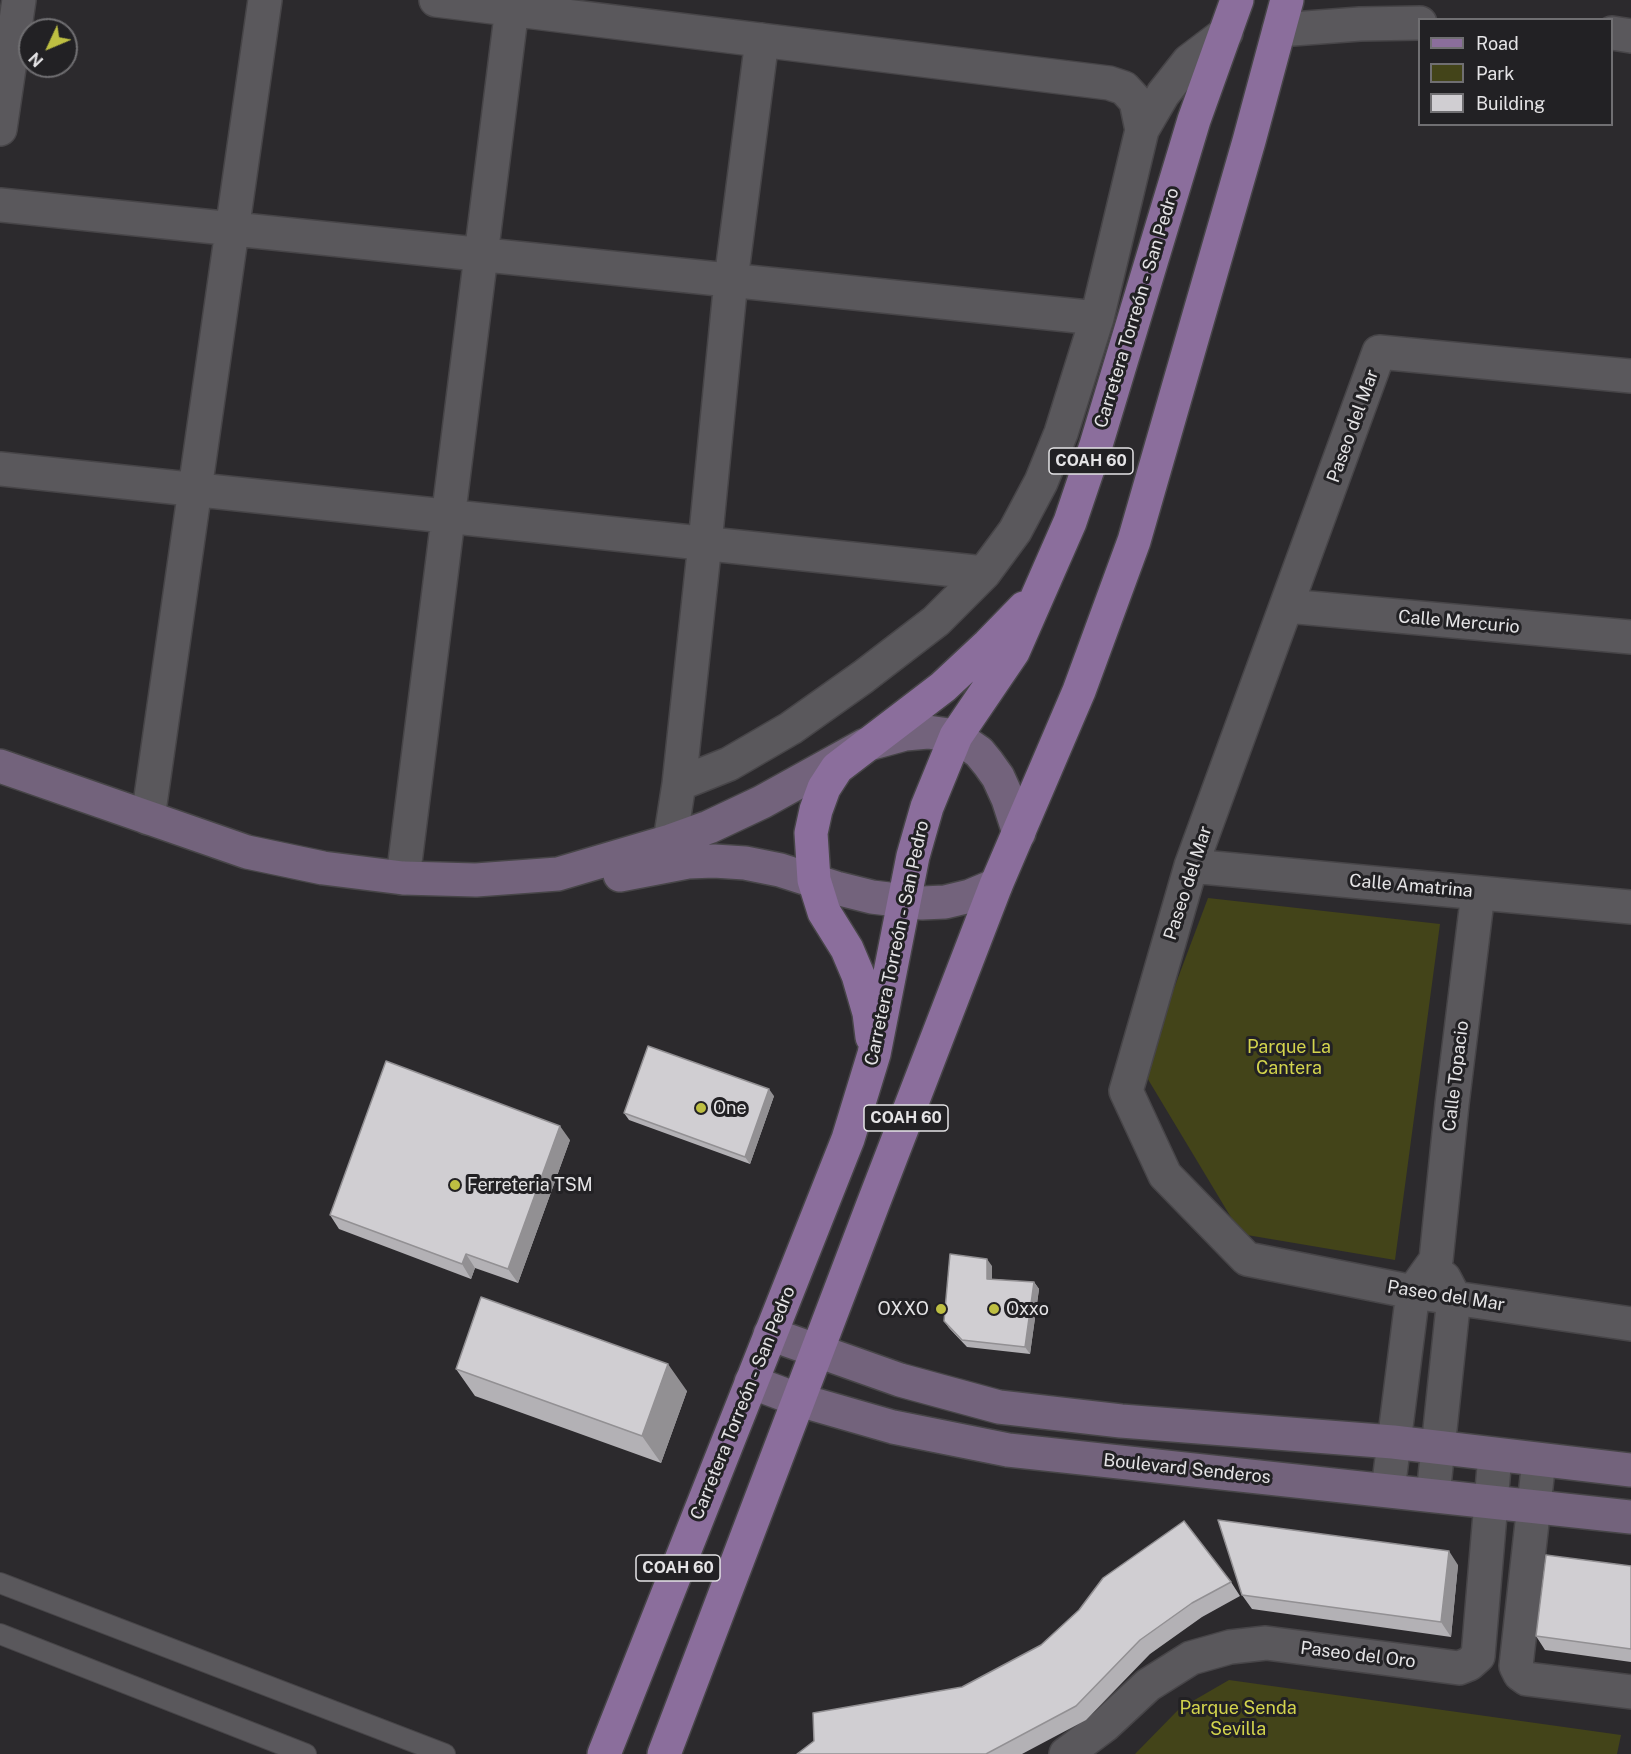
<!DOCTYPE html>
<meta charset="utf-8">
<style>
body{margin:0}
#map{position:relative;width:1631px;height:1754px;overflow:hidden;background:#2c2a2d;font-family:"Public Sans",sans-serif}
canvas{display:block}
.legend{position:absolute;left:1418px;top:18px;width:195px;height:108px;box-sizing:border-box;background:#222124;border:2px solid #706f72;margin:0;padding:8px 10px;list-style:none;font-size:18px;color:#e5e4e6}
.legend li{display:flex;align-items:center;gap:12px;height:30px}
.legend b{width:30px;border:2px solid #706f72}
.north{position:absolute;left:18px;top:18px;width:60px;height:60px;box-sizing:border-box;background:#222124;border:2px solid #706f72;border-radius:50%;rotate:226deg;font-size:16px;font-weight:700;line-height:24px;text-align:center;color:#e5e4e6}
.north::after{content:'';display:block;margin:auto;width:21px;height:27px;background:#bebf42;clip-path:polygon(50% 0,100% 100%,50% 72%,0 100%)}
</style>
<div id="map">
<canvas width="1631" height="1754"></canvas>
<ul class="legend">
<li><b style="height:8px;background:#8b6e9c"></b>Road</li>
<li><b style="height:16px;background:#434419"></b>Park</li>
<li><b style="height:16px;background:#d0ced2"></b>Building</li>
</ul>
<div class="north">N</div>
</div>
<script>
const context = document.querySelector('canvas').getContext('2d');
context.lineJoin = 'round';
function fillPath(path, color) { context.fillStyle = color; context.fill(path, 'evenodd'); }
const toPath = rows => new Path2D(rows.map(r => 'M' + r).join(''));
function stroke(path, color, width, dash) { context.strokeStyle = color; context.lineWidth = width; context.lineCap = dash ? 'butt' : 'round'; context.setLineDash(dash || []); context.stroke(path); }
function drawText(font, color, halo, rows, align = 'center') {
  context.font = font + ' "Public Sans",sans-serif'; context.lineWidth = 6; context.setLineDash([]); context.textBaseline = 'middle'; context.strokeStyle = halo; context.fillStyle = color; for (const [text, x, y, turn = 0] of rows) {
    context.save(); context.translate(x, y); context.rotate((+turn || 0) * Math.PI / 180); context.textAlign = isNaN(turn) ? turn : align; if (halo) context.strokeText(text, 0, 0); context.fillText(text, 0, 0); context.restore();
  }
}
fillPath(toPath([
 [1208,898,1440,924,1395,1260,1241,1234,1143,1071],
 [1229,1680,1621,1735,1617,1754,1135,1754,1179,1709]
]), '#434419');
const service = toPath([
 [0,1583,445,1754],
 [0,1634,306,1754]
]);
const minor = toPath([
 [436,0,1109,83,1124,88,1136,101,1142,130,1097,318,1061,433,1041,482,1015,531,984,573,936,621,863,677,791,728,729,764,679,784],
 [1279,30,1360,24,1420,23],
 [1612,33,1631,36],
 [0,129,19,0],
 [1142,130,1163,94,1189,61,1226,33],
 [0,205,1097,318],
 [1631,376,1379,352,1191,866,1126,1091,1165,1175,1247,1259,1413,1292,1631,1324],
 [0,469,984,573],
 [1287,606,1631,637],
 [148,818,265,0],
 [670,841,679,784,705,543,731,280,762,40],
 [1191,866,1631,907],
 [403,878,513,0],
 [1539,1460,1516,1666,1520,1674,1527,1679,1631,1692],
 [1388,1490,1413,1292,1436,1260,1452,1104,1478,893],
 [1433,1495,1454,1297,1444,1278],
 [1066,1754,1105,1725,1148,1685,1191,1658,1230,1647,1266,1643,1459,1668,1469,1664,1478,1656,1495,1455]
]);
const secondary = toPath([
 [0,766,247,852,323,868,403,878,476,880,558,874,670,841,709,827,762,802,865,745,905,734,928,732,956,736,979,752,988,763,998,777,1008,799,1019,833],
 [620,875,688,862,714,861,745,863,780,870,836,888,872,897,922,903,945,902,970,896,996,885],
 [770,1334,900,1380,999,1407,1121,1421,1393,1442,1631,1470],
 [751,1382,799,1400,893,1427,1008,1450,1631,1517]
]);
const primary = toPath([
 [872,1037,869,1013,858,975,847,949,824,912,814,880,811,833,816,810,824,788,837,768,943,687,988,645,1024,608],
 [604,1754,848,1139,874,1054,913,856,927,807,956,736,1013,652,1070,522,1096,445,1194,120,1237,0],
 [664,1754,873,1204,996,885,1079,691,1134,541,1249,141,1287,0]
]);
stroke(service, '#474548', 22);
stroke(minor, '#474548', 36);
stroke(secondary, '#474548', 36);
stroke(primary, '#474548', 36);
stroke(service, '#5a585c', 20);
stroke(minor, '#5a585c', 33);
stroke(secondary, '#73637c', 33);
stroke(primary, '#8b6e9c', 33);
fillPath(toPath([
 [774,1096,750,1164,629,1120,624,1113],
 [570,1140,518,1283,475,1268,471,1279,339,1229,330,1215],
 [992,1266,992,1279,1034,1282,1039,1289,1030,1354,967,1347,949,1328,944,1321],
 [456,1369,687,1391,661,1463,475,1396],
 [1458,1565,1451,1637,1252,1609,1242,1595],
 [1631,1566,1631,1662,1545,1650,1536,1636],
 [1231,1582,1240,1596,1202,1617,1150,1654,1086,1720,1022,1754,797,1754,962,1687]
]), '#b3b1b5');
fillPath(toPath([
 [769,1089,774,1096,750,1164,745,1157],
 [560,1126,570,1140,518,1283,508,1269],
 [466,1254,475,1268,471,1279,462,1264],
 [987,1259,992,1266,992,1286,987,1279],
 [1034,1282,1039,1289,1030,1354,1025,1347],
 [668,1364,687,1391,661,1463,642,1436],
 [1449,1551,1458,1565,1451,1637,1441,1622]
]), '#929093');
const building = toPath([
 [648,1046,769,1089,745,1157,624,1113,648,1046],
 [386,1061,560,1126,508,1269,466,1254,462,1264,330,1215,386,1061],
 [950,1254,987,1259,987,1279,1034,1282,1025,1347,962,1340,944,1321,950,1254],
 [481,1297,668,1364,642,1436,456,1369,481,1297],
 [1218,1520,1449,1551,1441,1622,1242,1595,1218,1520],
 [1184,1521,1231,1582,1192,1603,1140,1640,1076,1706,986,1754,797,1754,814,1741,813,1713,962,1687,1041,1645,1079,1610,1103,1578,1184,1521],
 [1546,1555,1631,1566,1631,1649,1536,1636,1546,1555]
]);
fillPath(building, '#d0ced2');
stroke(building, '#929093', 1.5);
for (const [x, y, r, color] of [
 [701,1108,6,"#bebf42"],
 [455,1185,6,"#bebf42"],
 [941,1309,6,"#bebf42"],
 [994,1309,6,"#bebf42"]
]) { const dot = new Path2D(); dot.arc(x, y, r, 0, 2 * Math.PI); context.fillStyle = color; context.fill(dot); stroke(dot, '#222124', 2); }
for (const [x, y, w] of [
 [1091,461,84],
 [906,1118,84],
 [678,1568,84]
]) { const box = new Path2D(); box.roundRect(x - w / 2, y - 13, w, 26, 4.5); context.fillStyle = '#222124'; context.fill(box); stroke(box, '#e5e4e6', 1.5); }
drawText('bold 16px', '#e5e4e6', null, [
 ["COAH 60",1091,461],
 ["COAH 60",906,1118],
 ["COAH 60",678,1568]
]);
drawText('18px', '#e5e4e6', '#222124', [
 ["Carretera Torreón - San Pedro",1137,308,-73],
 ["Paseo del Mar",1353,426,-70],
 ["Calle Mercurio",1459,622,5],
 ["Paseo del Mar",1188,883,-72],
 ["Calle Amatrina",1411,886,5],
 ["Carretera Torreón - San Pedro",897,943,-78],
 ["Calle Topacio",1456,1076,-83],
 ["Paseo del Mar",1446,1296,9],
 ["Carretera Torreón - San Pedro",743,1403,-68],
 ["Boulevard Senderos",1187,1469,6],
 ["Paseo del Oro",1358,1655,7]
]);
drawText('18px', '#d3d44d', '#222124', [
 ["Parque La",1289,1047],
 ["Cantera",1289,1068],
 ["Parque Senda",1238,1708],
 ["Sevilla",1238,1729]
]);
drawText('18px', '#e5e4e6', '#222124', [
 ["One",713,1108],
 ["Ferreteria TSM",467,1185],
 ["OXXO",929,1309,"right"],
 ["Oxxo",1006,1309]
], 'left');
</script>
